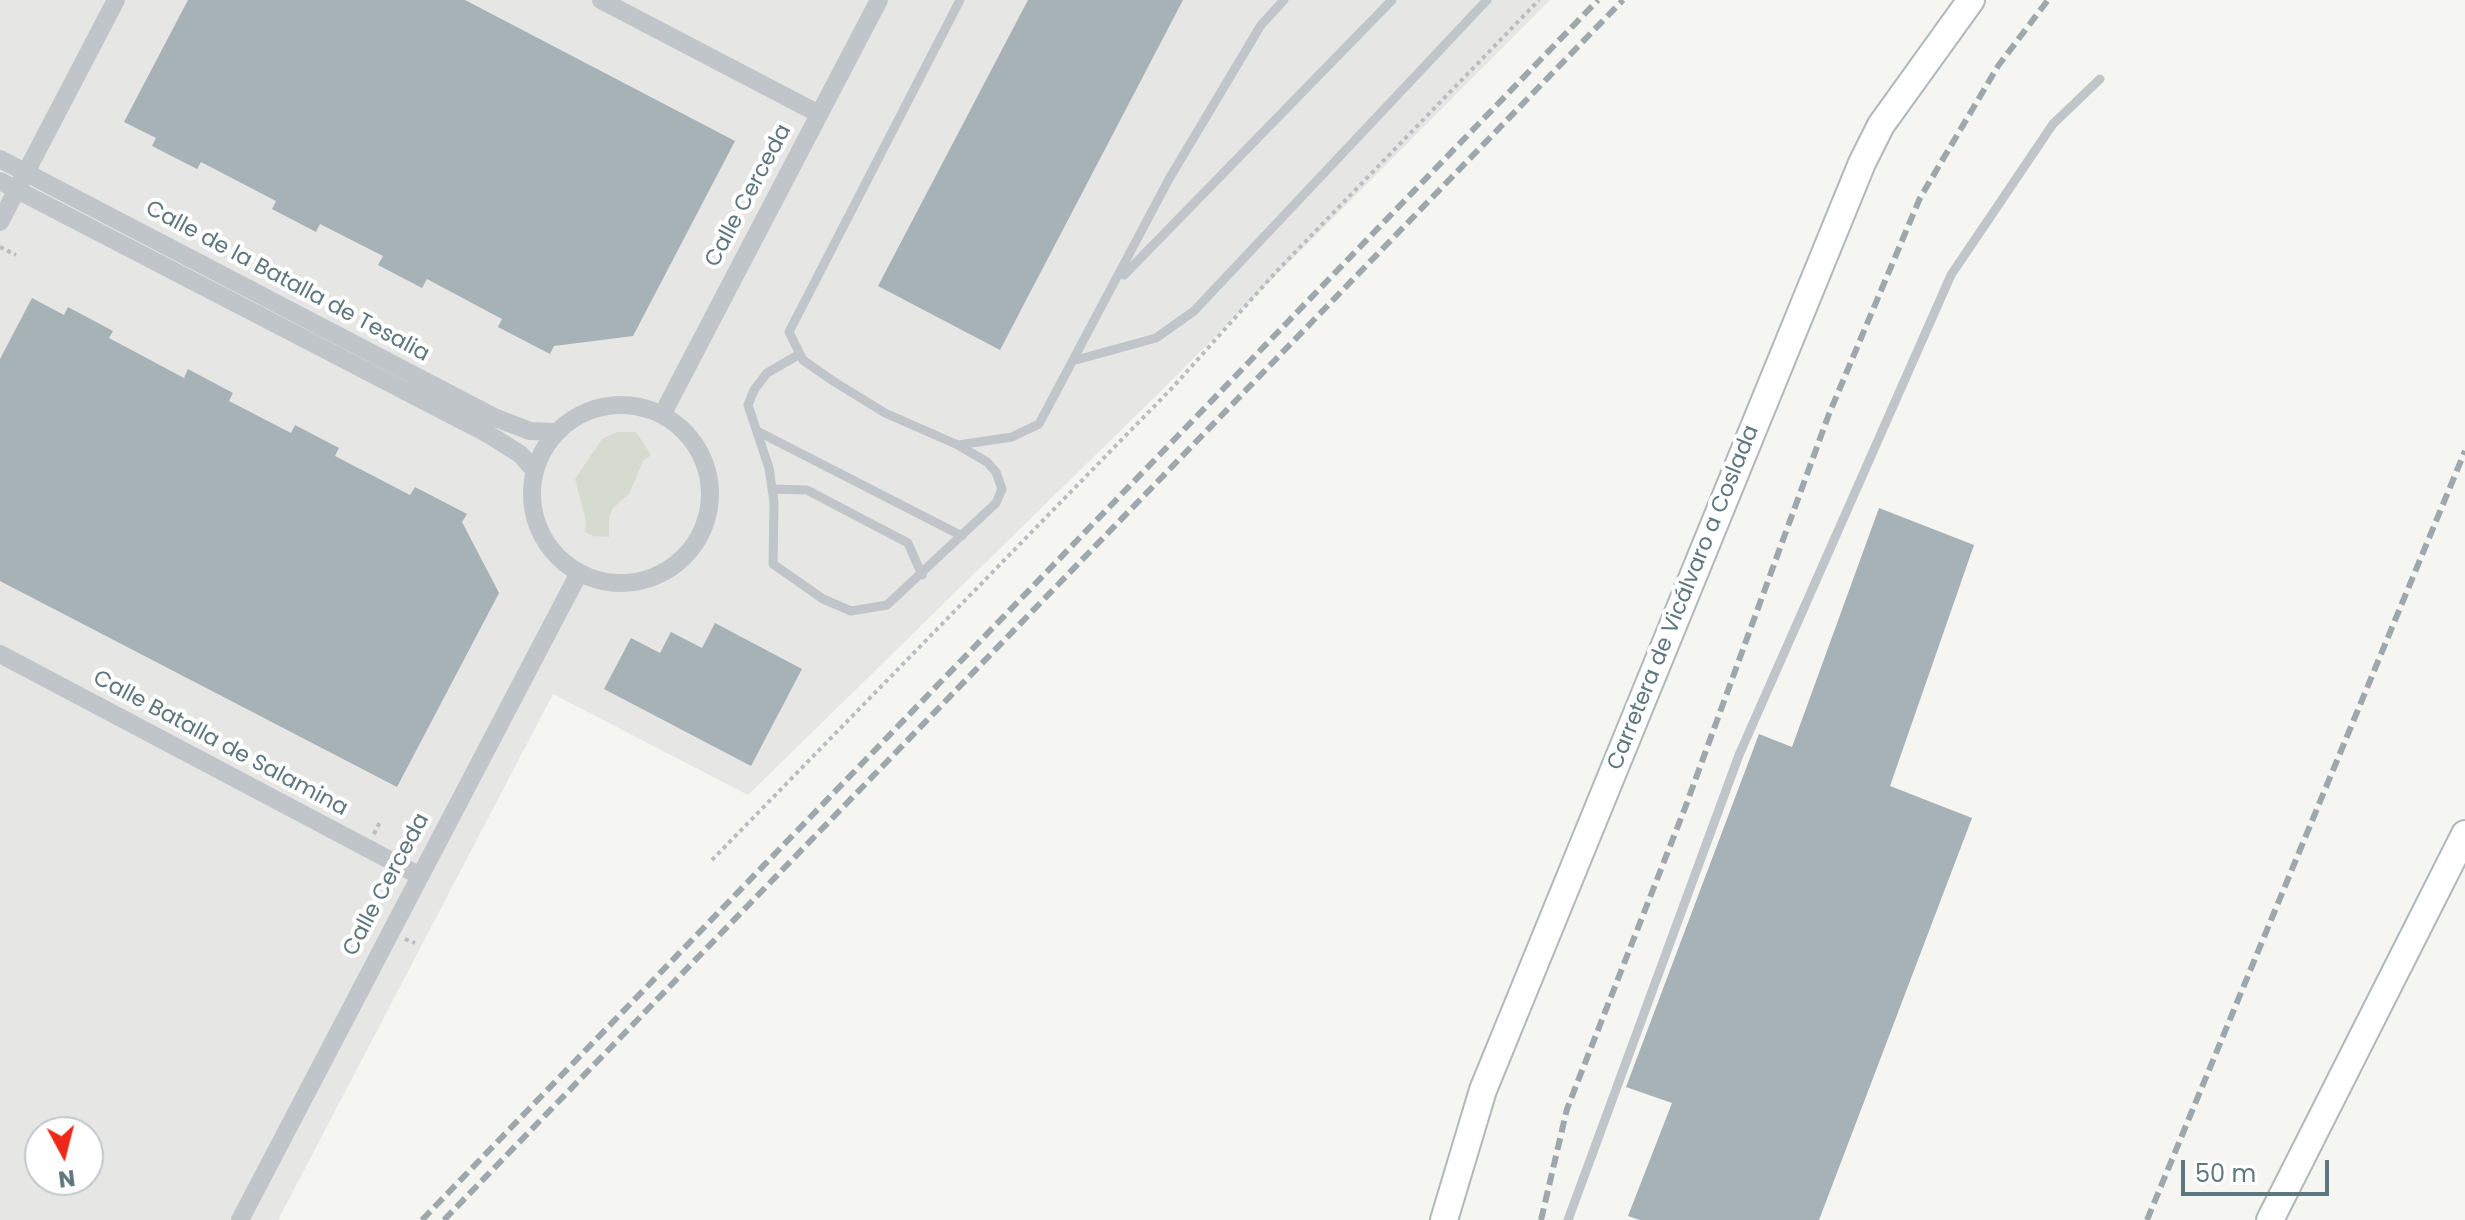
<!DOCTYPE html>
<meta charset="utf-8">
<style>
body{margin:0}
#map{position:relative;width:2465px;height:1220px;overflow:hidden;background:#f5f5f1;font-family:Poppins,sans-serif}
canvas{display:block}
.north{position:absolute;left:24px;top:1116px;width:80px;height:80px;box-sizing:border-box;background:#fff;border:2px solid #bfc8cb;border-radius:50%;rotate:173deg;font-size:22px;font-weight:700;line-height:32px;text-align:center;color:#5e767e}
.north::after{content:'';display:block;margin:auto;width:28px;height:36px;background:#ee2819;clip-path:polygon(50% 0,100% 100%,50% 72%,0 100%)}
.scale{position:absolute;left:2181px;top:1160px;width:148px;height:36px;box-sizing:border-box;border:4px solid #5e767e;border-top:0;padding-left:10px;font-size:24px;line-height:28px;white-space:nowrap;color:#5e767e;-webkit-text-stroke:6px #fff;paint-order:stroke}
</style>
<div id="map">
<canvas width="2465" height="1220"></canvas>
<div class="north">N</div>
<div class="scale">50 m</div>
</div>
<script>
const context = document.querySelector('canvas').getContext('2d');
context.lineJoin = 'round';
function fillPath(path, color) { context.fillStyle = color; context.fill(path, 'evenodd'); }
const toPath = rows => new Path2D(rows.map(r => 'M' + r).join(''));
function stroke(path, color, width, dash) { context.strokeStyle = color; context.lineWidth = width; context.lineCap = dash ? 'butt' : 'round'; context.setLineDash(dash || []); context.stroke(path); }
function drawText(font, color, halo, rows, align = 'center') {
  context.font = font + ' Poppins,sans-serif'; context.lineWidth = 8; context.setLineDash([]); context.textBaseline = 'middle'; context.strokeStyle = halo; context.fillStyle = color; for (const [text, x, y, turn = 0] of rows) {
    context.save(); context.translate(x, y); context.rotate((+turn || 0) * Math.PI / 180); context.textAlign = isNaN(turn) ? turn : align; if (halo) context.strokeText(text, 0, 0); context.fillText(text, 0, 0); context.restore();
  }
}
fillPath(toPath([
 [0,0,1550,0,1163,389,748,795,553,694,278,1220,0,1220],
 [40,1132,88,1132,88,1180,40,1180]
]), '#e6e6e5');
fillPath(toPath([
 [617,432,636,432,651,455,643,461,629,494,613,508,609,517,609,537,593,536,585,532,586,521,575,479,602,439]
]), '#d6dbd0');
fillPath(toPath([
 [188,0,465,0,735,141,633,336,554,346,550,354,498,327,502,319,427,279,422,288,378,265,383,256,320,224,316,232,272,209,276,201,201,162,197,169,152,146,156,138,124,122],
 [1028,0,1183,0,1000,350,878,286],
 [32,298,64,315,68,307,113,331,109,338,184,378,188,369,233,393,229,401,291,433,295,425,339,448,335,456,410,495,415,487,467,514,462,522,499,593,397,787,0,581,0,359],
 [1879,508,1974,545,1890,786,1972,818,1819,1220,1640,1220,1628,1216,1672,1103,1626,1087,1759,734,1792,747],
 [715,623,802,669,751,766,604,689,631,638,660,653,671,632,702,648]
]), '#a6b2b5');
const secondary = toPath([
 [1444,1220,1483,1090,1862,163,1881,125,1971,0],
 [2270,1220,2465,834]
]);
stroke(secondary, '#afb8bb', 30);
stroke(toPath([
 [0,247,16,255],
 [374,834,380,822],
 [712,860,1174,386,1275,273,1539,0],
 [405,939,415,943]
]), '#b9bdbf', 4, [4, 4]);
stroke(toPath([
 [960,0,789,332,803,360,833,381,885,413,958,445,1012,437,1039,424,1169,179,1261,25,1284,0],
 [1124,275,1392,0],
 [800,354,767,373,754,390,748,405,769,468,774,502,773,564,823,599,851,611,887,605,996,503,1002,489,996,472,987,462,958,445],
 [1076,360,1156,338,1194,311,1487,0],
 [757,431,962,536],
 [772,489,807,490,908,543,922,575],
 [1568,1220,1739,755,1951,275,2053,124,2100,79]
]), '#bfc5c8', 9);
stroke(toPath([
 [601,0,819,114],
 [0,159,496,418,530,431,557,432],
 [0,181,488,434,520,454,535,471],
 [0,222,116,0],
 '532 494a89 89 0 1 1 178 0a89 89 0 1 1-178 0Z',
 [662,415,879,0],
 [0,654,418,875],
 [240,1220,579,573]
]), '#bfc5c8', 18);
stroke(secondary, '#fff', 26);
stroke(toPath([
 [422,1220,1598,0],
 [444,1220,1623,0],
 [1541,1220,1567,1109,1685,808,1829,414,1920,198,1998,66,2048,0],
 [2147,1220,2465,451]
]), '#9ea8ac', 6, [12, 6]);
drawText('22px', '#5e767e', '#fff', [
 ["Calle Cerceda",749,196,-62],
 ["Calle de la Batalla de Tesalia",287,282,28],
 ["Carretera de Vicálvaro a Coslada",1684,598,-68],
 ["Calle Batalla de Salamina",220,744,28],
 ["Calle Cerceda",387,885,-62]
]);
</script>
